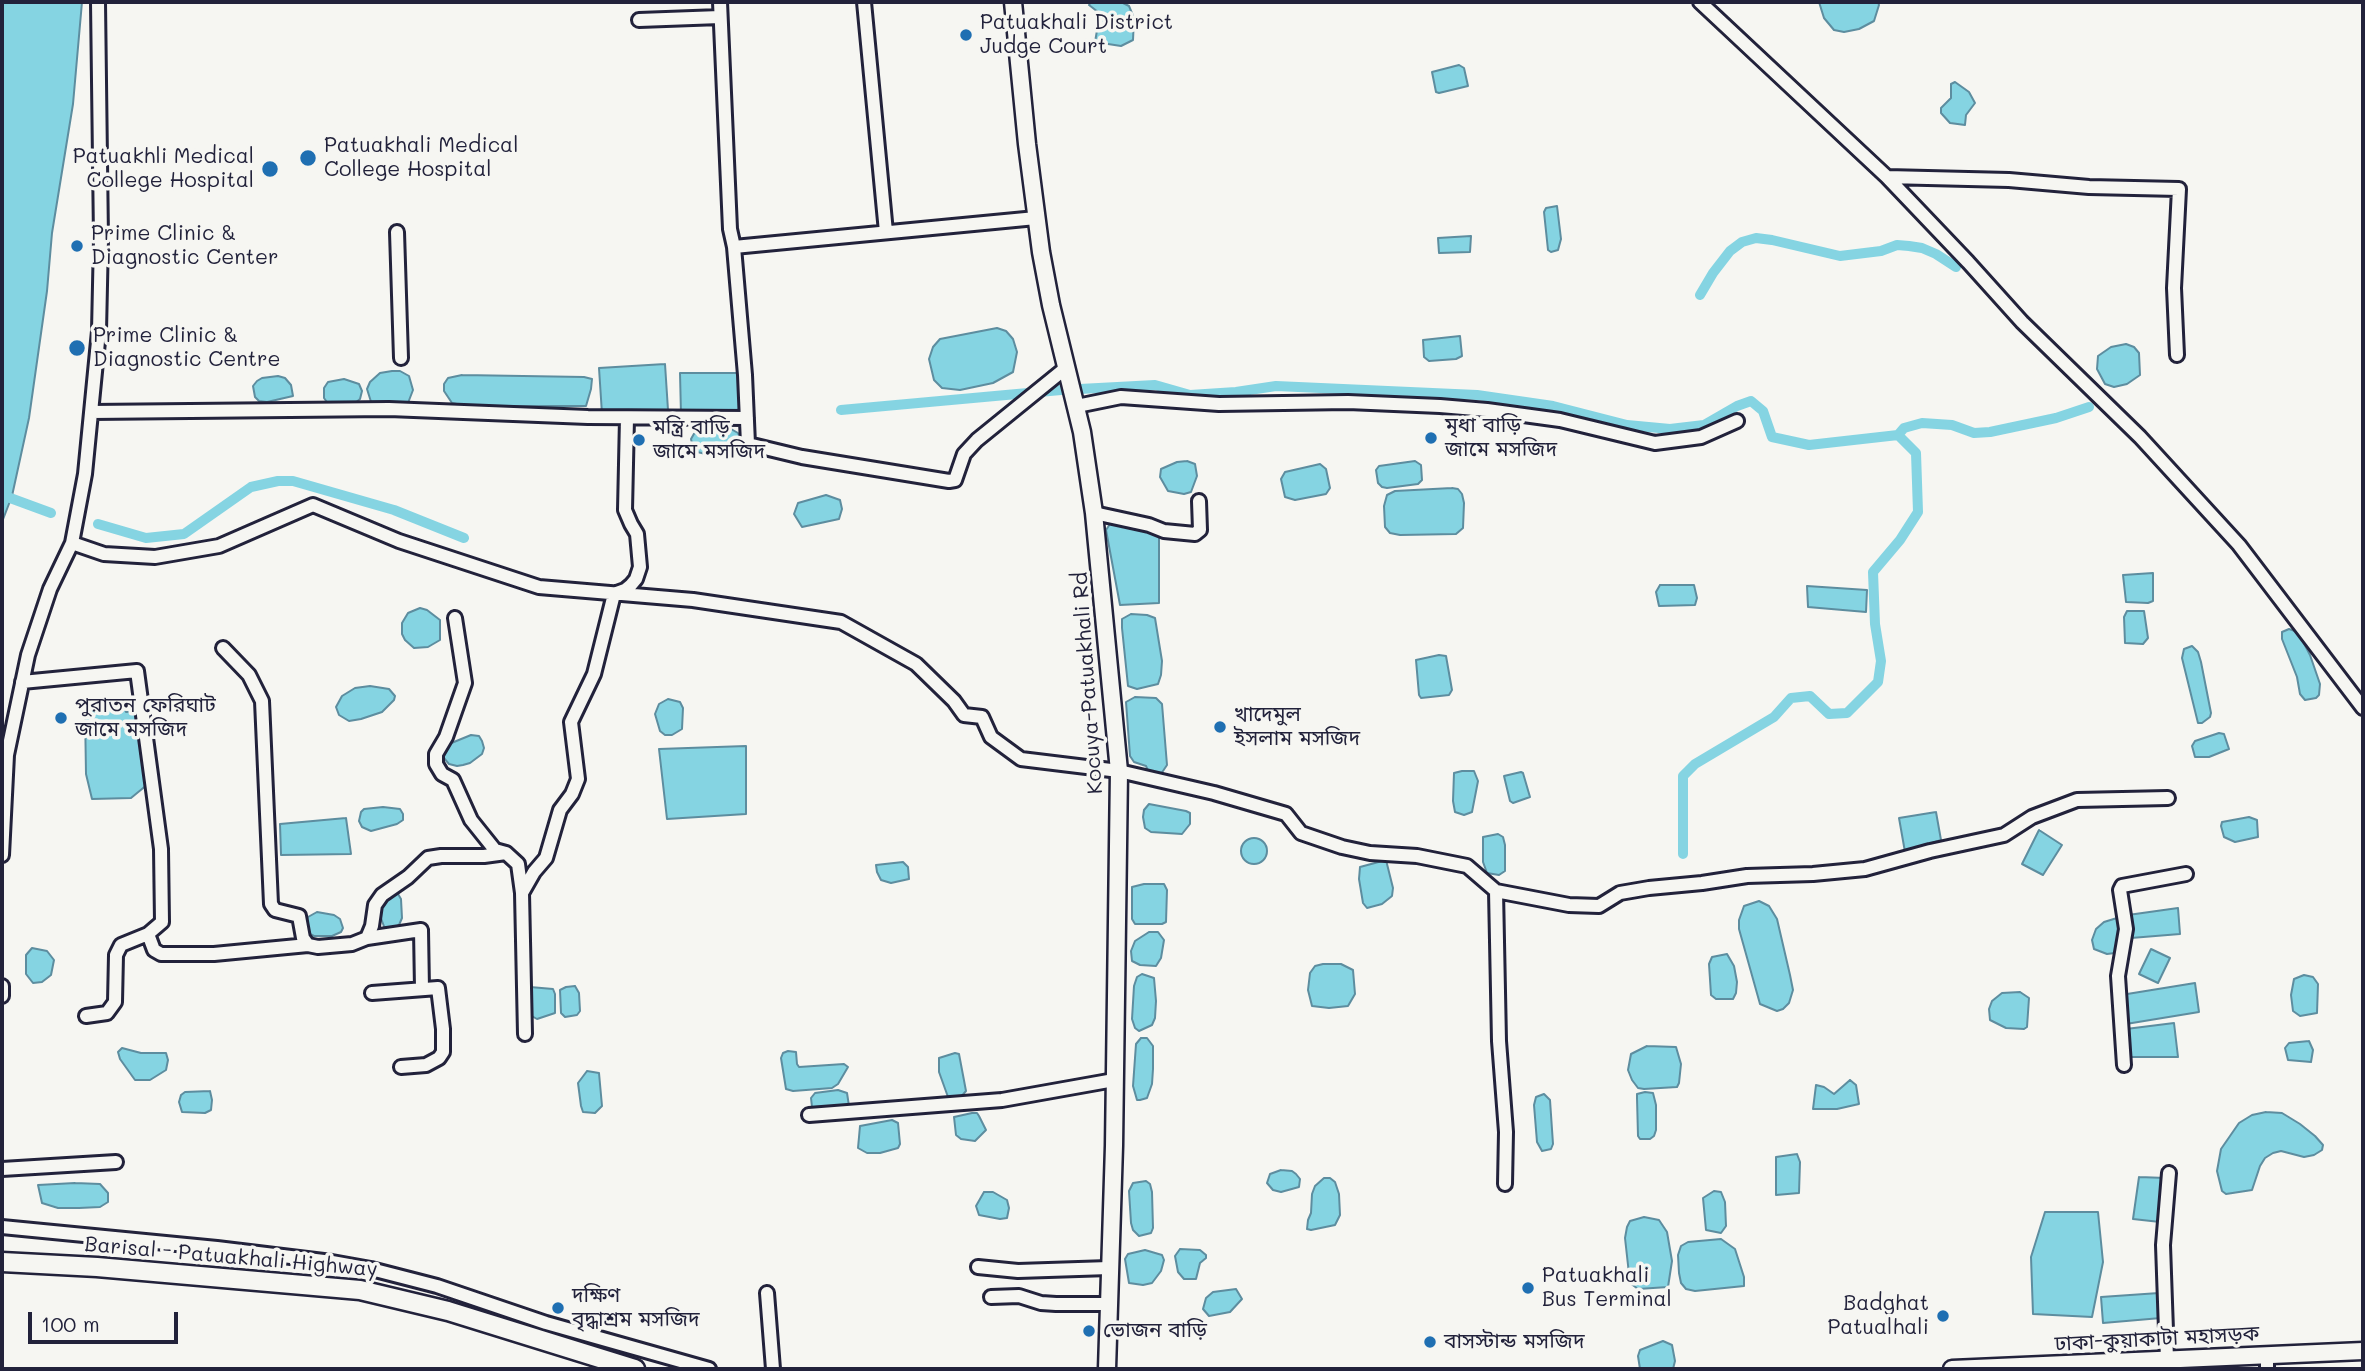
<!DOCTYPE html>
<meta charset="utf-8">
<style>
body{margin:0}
#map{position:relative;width:2365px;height:1371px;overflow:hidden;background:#f6f6f2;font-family:Mali,sans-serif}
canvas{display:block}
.frame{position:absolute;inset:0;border:4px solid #22223b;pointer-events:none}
.scale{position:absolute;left:28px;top:1312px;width:150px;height:32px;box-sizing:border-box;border:4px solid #22223b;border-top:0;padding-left:9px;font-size:21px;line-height:24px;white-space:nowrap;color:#22223b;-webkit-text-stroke:5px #f6f6f2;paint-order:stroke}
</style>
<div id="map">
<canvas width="2365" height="1371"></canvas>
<div class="frame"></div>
<div class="scale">100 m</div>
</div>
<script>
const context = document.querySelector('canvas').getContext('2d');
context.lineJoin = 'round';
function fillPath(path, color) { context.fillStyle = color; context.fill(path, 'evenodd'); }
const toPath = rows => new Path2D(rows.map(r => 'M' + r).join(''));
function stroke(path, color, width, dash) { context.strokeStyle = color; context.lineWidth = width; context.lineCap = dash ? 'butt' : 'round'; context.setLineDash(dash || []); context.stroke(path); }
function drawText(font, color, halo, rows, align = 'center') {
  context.font = font + ' Mali,"Noto Sans Bengali",sans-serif'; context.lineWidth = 7; context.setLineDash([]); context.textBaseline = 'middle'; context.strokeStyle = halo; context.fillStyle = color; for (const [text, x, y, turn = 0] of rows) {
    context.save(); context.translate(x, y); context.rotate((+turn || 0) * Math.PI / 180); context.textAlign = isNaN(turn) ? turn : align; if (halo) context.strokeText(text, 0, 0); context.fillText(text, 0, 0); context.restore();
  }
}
const water = toPath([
 [2,2,82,2,73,104,52,233,47,291,29,418,12,496,2,522,2,2],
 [1091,2,1121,2,1129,6,1134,18,1133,40,1121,46,1095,42,1099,19,1098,12,1089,5,1091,2],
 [1819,2,1878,2,1879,5,1874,21,1859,29,1844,32,1834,30,1824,18,1819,2],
 [1459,65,1464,68,1468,86,1439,93,1436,92,1432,72,1459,65],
 [1955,82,1969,92,1975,103,1966,115,1965,125,1950,123,1941,113,1941,108,1951,98,1951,84,1955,82],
 [1557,206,1561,239,1558,250,1551,252,1548,250,1544,212,1546,208,1557,206],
 [1471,236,1470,252,1439,253,1438,238,1471,236],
 [997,328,1006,331,1013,339,1017,352,1013,372,993,383,960,390,942,388,934,380,929,359,933,347,940,339,997,328],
 [1460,336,1462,356,1456,359,1429,361,1424,357,1423,340,1460,336],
 [2126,344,2134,347,2139,353,2140,375,2127,384,2114,387,2105,384,2097,369,2098,356,2111,347,2126,344],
 [665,364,668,410,602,414,599,368,665,364],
 [392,371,400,371,409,376,413,390,408,403,402,407,372,405,367,389,370,382,380,373,392,371],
 [680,373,738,373,741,411,716,414,681,415,680,373],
 [462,375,584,377,592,379,591,389,586,406,466,406,452,403,444,391,444,384,448,378,462,375],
 [278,376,285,378,291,385,293,396,267,402,259,401,255,397,253,386,257,381,262,378,278,376],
 [344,379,359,384,362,391,360,399,354,404,329,405,324,398,324,388,328,382,344,379],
 [731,429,738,433,740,438,740,443,735,449,722,453,706,454,697,452,693,448,691,439,695,432,731,429],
 [1187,461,1195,464,1197,476,1191,492,1184,494,1168,491,1160,477,1161,469,1177,462,1187,461],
 [1415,461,1421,465,1422,480,1418,484,1387,488,1382,487,1378,483,1376,470,1379,466,1415,461],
 [1320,464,1326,469,1330,488,1326,494,1295,500,1285,497,1281,479,1285,472,1320,464],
 [1452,488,1458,489,1462,494,1464,503,1463,528,1456,534,1400,535,1390,533,1385,527,1384,506,1387,495,1395,491,1452,488],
 [826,495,840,500,842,509,839,519,802,527,794,514,798,503,826,495],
 [1127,522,1157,529,1159,538,1159,603,1120,605,1106,530,1110,524,1127,522],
 [2153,573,2153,601,2148,603,2126,602,2123,575,2153,573],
 [1660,585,1694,585,1697,598,1695,605,1659,606,1656,592,1660,585],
 [1807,586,1867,590,1866,612,1808,607,1807,586],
 [420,608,427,610,440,620,440,640,428,647,414,648,405,640,402,634,402,623,408,613,420,608],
 [2127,611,2144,611,2148,638,2143,644,2125,643,2124,617,2127,611],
 [1131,614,1147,615,1155,618,1162,661,1161,675,1158,684,1137,689,1128,686,1122,628,1122,619,1131,614],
 [2289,629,2298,632,2310,655,2320,684,2319,695,2316,698,2305,700,2300,694,2297,677,2282,639,2282,632,2289,629],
 [2192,646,2198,652,2201,662,2211,713,2210,717,2202,723,2198,723,2182,658,2184,649,2192,646],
 [1439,655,1446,656,1452,690,1449,695,1421,698,1419,695,1416,660,1439,655],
 [370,686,389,689,395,696,394,700,382,712,361,719,349,721,339,715,336,707,342,696,355,688,370,686],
 [1135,697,1156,698,1162,704,1167,765,1161,774,1149,773,1146,766,1134,762,1130,756,1126,702,1135,697],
 [668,699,680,702,683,708,682,729,672,735,665,735,660,731,655,714,659,704,668,699],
 [124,705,126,712,138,711,139,720,135,727,142,741,140,753,146,764,148,784,131,798,92,799,86,774,85,712,124,705],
 [2219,733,2224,734,2229,749,2209,757,2195,757,2192,746,2195,741,2219,733],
 [471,735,479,736,482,741,484,748,482,754,470,763,463,765,457,766,449,764,443,757,442,750,449,744,471,735],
 [746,746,746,814,667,819,659,749,746,746],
 [1462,771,1474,771,1478,781,1472,812,1464,815,1455,812,1453,801,1454,773,1462,771],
 [1521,772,1523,773,1530,797,1513,803,1510,801,1504,776,1521,772],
 [1149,804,1186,811,1190,813,1190,824,1182,834,1151,832,1145,828,1143,817,1144,810,1149,804],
 [383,807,400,809,403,814,403,820,397,824,371,831,362,827,359,821,361,812,364,809,383,807],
 [1936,812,1941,840,1905,852,1899,818,1936,812],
 [2249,817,2257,820,2258,837,2235,842,2224,837,2221,826,2222,822,2249,817],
 [346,818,351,854,281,855,280,824,346,818],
 [2039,830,2062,845,2043,875,2022,864,2039,830],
 [1498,834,1503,837,1505,845,1505,871,1499,875,1487,873,1483,862,1483,837,1498,834],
 '1241 851a13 13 0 1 1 26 0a13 13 0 1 1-26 0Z',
 [1386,860,1393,888,1392,896,1382,904,1367,908,1363,903,1359,879,1360,867,1386,860],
 [903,862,908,867,909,879,891,883,881,880,877,872,876,865,903,862],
 [1144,884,1164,884,1167,890,1166,922,1162,924,1135,924,1132,919,1132,887,1144,884],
 [391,894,398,894,401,899,402,918,399,925,392,929,385,929,379,913,381,903,391,894],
 [1759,901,1769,906,1777,919,1790,975,1793,990,1789,1003,1783,1009,1777,1011,1760,1004,1739,929,1739,920,1744,906,1759,901],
 [2178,908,2180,934,2131,938,2128,915,2178,908],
 [317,912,334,915,340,919,343,928,341,932,332,936,314,936,310,934,306,923,308,917,317,912],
 [2117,918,2120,919,2119,948,2115,953,2107,954,2094,949,2092,940,2096,929,2104,922,2117,918],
 [1149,932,1158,932,1164,940,1161,958,1156,966,1140,965,1132,961,1131,951,1135,941,1149,932],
 [32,948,47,951,54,960,51,975,42,982,33,983,26,974,26,955,32,948],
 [2151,949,2170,958,2158,983,2139,974,2151,949],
 [1727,954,1734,966,1737,982,1736,993,1733,999,1716,999,1711,995,1709,964,1712,957,1727,954],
 [1323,964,1341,964,1353,970,1355,994,1348,1006,1329,1008,1312,1006,1308,990,1310,973,1315,966,1323,964],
 [1142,974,1154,978,1156,1001,1155,1018,1152,1025,1139,1031,1135,1028,1132,1019,1134,986,1137,977,1142,974],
 [2304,975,2313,977,2318,984,2317,1013,2300,1016,2293,1011,2291,995,2294,979,2304,975],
 [2195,983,2199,1012,2126,1024,2121,995,2195,983],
 [575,986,579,993,580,1011,577,1015,565,1017,561,1013,560,990,566,987,575,986],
 [530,987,553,989,555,994,555,1013,537,1019,528,1014,530,987],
 [2020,992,2029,998,2027,1027,2024,1029,2006,1028,1990,1020,1989,1009,1992,1001,2002,993,2020,992],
 [2174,1023,2178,1057,2130,1057,2126,1029,2174,1023],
 [1141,1038,1147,1038,1153,1046,1153,1069,1152,1084,1147,1098,1140,1100,1137,1100,1133,1086,1136,1044,1141,1038],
 [2309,1041,2313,1050,2311,1062,2288,1060,2285,1048,2289,1043,2309,1041],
 [1647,1046,1676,1047,1681,1064,1679,1083,1677,1087,1644,1089,1638,1088,1632,1080,1628,1070,1631,1054,1647,1046],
 [122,1048,141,1053,166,1053,168,1060,166,1070,150,1080,135,1080,120,1059,118,1052,122,1048],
 [788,1051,796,1052,797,1064,799,1067,844,1064,848,1067,838,1084,832,1088,793,1091,786,1089,781,1058,783,1053,788,1051],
 [955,1053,959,1054,966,1091,959,1099,952,1100,948,1097,939,1072,939,1058,955,1053],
 [587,1071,599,1073,602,1106,595,1113,583,1112,581,1106,578,1083,587,1071],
 [1850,1080,1856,1085,1859,1104,1837,1109,1813,1109,1816,1085,1824,1087,1834,1094,1850,1080],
 [838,1090,847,1093,849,1106,812,1107,811,1098,815,1093,838,1090],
 [210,1091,212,1100,211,1110,205,1113,182,1112,179,1102,181,1095,185,1092,210,1091],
 [1645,1092,1653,1093,1656,1105,1656,1130,1654,1136,1650,1139,1640,1139,1638,1136,1637,1098,1637,1094,1645,1092],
 [1544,1094,1550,1100,1553,1144,1551,1149,1542,1151,1537,1142,1534,1105,1536,1097,1544,1094],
 [2266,1112,2282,1113,2300,1124,2315,1136,2323,1145,2322,1150,2314,1155,2304,1157,2281,1151,2273,1153,2265,1158,2260,1166,2252,1190,2226,1194,2222,1191,2217,1171,2221,1149,2239,1123,2252,1115,2266,1112],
 [972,1113,977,1113,979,1116,986,1130,975,1141,961,1139,956,1135,954,1117,972,1113],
 [892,1120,898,1123,900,1144,898,1148,880,1153,867,1153,858,1148,860,1126,892,1120],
 [1797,1154,1800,1162,1799,1193,1776,1195,1776,1157,1797,1154],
 [1281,1170,1292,1171,1296,1174,1300,1179,1299,1187,1281,1192,1273,1190,1267,1183,1270,1174,1281,1170],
 [2139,1177,2166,1178,2160,1222,2133,1219,2139,1177],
 [1324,1178,1330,1178,1335,1182,1339,1194,1340,1215,1335,1225,1311,1230,1307,1229,1308,1220,1311,1213,1312,1194,1315,1186,1324,1178],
 [1146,1181,1150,1184,1152,1192,1153,1228,1151,1233,1139,1236,1133,1230,1131,1223,1129,1191,1133,1183,1146,1181],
 [75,1183,100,1184,108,1193,108,1202,100,1207,79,1208,58,1208,42,1203,38,1185,75,1183],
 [1714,1191,1721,1192,1725,1202,1726,1226,1721,1233,1706,1230,1703,1198,1714,1191],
 [984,1192,993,1192,1007,1200,1009,1208,1007,1218,1000,1219,979,1215,976,1206,984,1192],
 [2045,1212,2098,1212,2103,1262,2092,1317,2033,1314,2031,1257,2045,1212],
 [1644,1217,1659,1220,1667,1232,1672,1261,1668,1287,1638,1289,1630,1283,1625,1238,1627,1227,1630,1221,1644,1217],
 [1721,1239,1735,1249,1744,1277,1744,1286,1695,1291,1686,1289,1681,1283,1679,1273,1678,1255,1681,1246,1688,1242,1721,1239],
 [1180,1249,1200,1250,1206,1255,1206,1258,1200,1263,1196,1279,1184,1279,1178,1272,1175,1256,1180,1249],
 [1145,1250,1162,1255,1164,1260,1161,1271,1152,1283,1143,1285,1129,1283,1125,1259,1128,1254,1145,1250],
 [1236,1289,1242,1299,1230,1312,1209,1316,1203,1309,1206,1298,1213,1292,1236,1289],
 [2159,1293,2161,1318,2103,1323,2101,1297,2159,1293],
 [1663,1341,1672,1345,1675,1361,1673,1369,1640,1369,1638,1356,1640,1350,1663,1341]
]);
fillPath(water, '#85d4e2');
stroke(water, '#5d8d9f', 2);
stroke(toPath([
 [1700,295,1713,273,1730,251,1742,242,1756,238,1772,240,1840,256,1881,251,1897,245,1909,246,1922,248,1936,254,1956,267],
 [841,410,1061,390,1155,385,1190,395,1236,392,1276,386,1477,395,1553,406,1627,425,1670,429,1704,425,1737,406,1751,401,1763,411,1772,437,1809,445,1898,435,1916,453,1918,512,1900,540,1873,572,1875,624,1881,661,1878,682,1847,713,1829,714,1810,696,1791,698,1774,717,1695,764,1683,776,1683,854],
 [1898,435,1904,428,1922,423,1952,425,1974,433,1990,432,2056,418,2089,407],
 [2,495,51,513],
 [98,524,146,538,184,534,251,487,278,481,293,481,394,510,464,538]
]), '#85d4e2', 10);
const minor = toPath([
 [720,2,730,229,734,247,745,375,748,444,802,457,949,481,955,480,964,454,977,440,1067,367],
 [864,2,886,232],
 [1700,2,1887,177,1968,262,2022,322,2140,437,2239,545,2363,708],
 [639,20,720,17],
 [1887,177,2009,180,2089,187,2179,189,2174,288,2177,355],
 [397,232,401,358],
 [734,247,1036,218],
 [1077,406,1121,397,1219,404,1348,402,1440,406,1487,410,1560,420,1655,443,1701,437,1737,421],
 [91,412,389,409,588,417,747,418],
 [1094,513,1149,525,1164,531,1195,534,1200,530,1199,501],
 [72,543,104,554,155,557,219,546,313,505,399,541,539,587,693,600,841,622,916,664,954,701,964,715,982,717,991,737,1021,759,1119,771,1214,793,1286,814,1301,833,1342,847,1370,853,1417,856,1467,866,1496,891],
 [455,618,465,683,446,737,436,754,436,764,442,774,453,780,471,820,495,850,506,853,518,864,522,893],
 [223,648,249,675,262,701,271,904,275,910,299,916,303,938,308,945,318,947,352,944,367,938,372,926,375,905,382,895,408,877,428,858,441,856,484,856,506,853],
 [22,682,137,671,161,849,162,922,148,934,121,945,116,955,115,1002,107,1013,86,1016],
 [2,855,7,755,28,655,50,589,72,543,85,474,99,331,101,239,98,2],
 [148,934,154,950,161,954,214,954,308,945],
 [367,938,421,930,422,989],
 [2,986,2,996],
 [372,993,438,988,443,1029,443,1052,439,1058,426,1065,401,1067],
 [525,1034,522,893,534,872,546,858,560,810,572,794,578,779,571,722,594,674,614,594,625,590,631,585,636,579,640,567,637,534,631,524,625,510,627,418],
 [2124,1065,2118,976,2126,929,2120,890,2122,886,2186,874],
 [809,1115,1002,1100,1114,1080],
 [2,1169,116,1162],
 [1505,1184,1506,1132,1499,1041,1496,891,1569,905,1599,906,1620,893,1649,888,1702,883,1747,876,1813,874,1865,869,1930,851,2004,835,2032,817,2077,800,2168,798],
 [2,1227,217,1248,332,1262,371,1269,437,1286,546,1323,709,1369],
 [978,1267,1018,1271,1109,1268],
 [767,1293,773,1369],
 [991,1297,1019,1296,1041,1303,1056,1304,1108,1304],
 [2167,1359,2163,1245,2169,1173],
 [2267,1369,2267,1355]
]);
const major = toPath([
 [1013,2,1027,144,1041,252,1051,305,1082,432,1094,513,1119,771,1114,1146,1107,1369],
 [1952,1369,2363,1351]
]);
const highway = toPath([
 [2,1262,97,1267,360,1290,448,1311,635,1369]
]);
stroke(minor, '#22223b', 18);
stroke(major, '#22223b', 21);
stroke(highway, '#22223b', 23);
stroke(minor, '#f6f6f2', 12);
stroke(major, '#f6f6f2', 16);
stroke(highway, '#f6f6f2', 18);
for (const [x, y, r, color] of [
 [966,35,7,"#1f6fb2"],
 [308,158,9,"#1f6fb2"],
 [270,169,9,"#1f6fb2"],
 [77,246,7,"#1f6fb2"],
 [77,348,9,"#1f6fb2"],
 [1431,438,7,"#1f6fb2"],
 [639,440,7,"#1f6fb2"],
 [61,718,7,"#1f6fb2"],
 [1220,727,7,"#1f6fb2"],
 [1528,1288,7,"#1f6fb2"],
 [558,1308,7,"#1f6fb2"],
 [1943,1316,7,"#1f6fb2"],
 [1089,1331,7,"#1f6fb2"],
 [1430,1342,7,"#1f6fb2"]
]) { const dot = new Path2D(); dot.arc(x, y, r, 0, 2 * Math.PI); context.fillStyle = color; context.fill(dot); stroke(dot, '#f6f6f2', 2.5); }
drawText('21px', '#22223b', '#f6f6f2', [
 ["Patuakhali District",980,23],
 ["Judge Court",980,47],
 ["Patuakhali Medical",324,146],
 ["College Hospital",324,170],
 ["Patuakhli Medical",254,157,"right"],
 ["College Hospital",254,181,"right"],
 ["Prime Clinic &",91,234],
 ["Diagnostic Center",91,258],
 ["Prime Clinic &",93,336],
 ["Diagnostic Centre",93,360],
 ["মৃধা বাড়ি",1445,426],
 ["জামে মসজিদ",1445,450],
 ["মন্ত্রি বাড়ি",653,428],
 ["জামে মসজিদ",653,452],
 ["পুরাতন ফেরিঘাট",75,706],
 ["জামে মসজিদ",75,730],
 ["খাদেমুল",1234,715],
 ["ইসলাম মসজিদ",1234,739],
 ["Patuakhali",1542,1276],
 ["Bus Terminal",1542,1300],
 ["দক্ষিণ",572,1296],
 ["বৃদ্ধাশ্রম মসজিদ",572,1320],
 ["Badghat",1929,1304,"right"],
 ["Patualhali",1929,1328,"right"],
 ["ভোজন বাড়ি",1103,1331],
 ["বাসস্টান্ড মসজিদ",1444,1342]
], 'left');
drawText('21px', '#22223b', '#f6f6f2', [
 ["Kocuya-Patuakhali Rd",1088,683,-94],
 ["Barisal - Patuakhali Highway",231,1257,5],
 ["ঢাকা-কুয়াকাটা মহাসড়ক",2157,1339,-3]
]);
</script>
